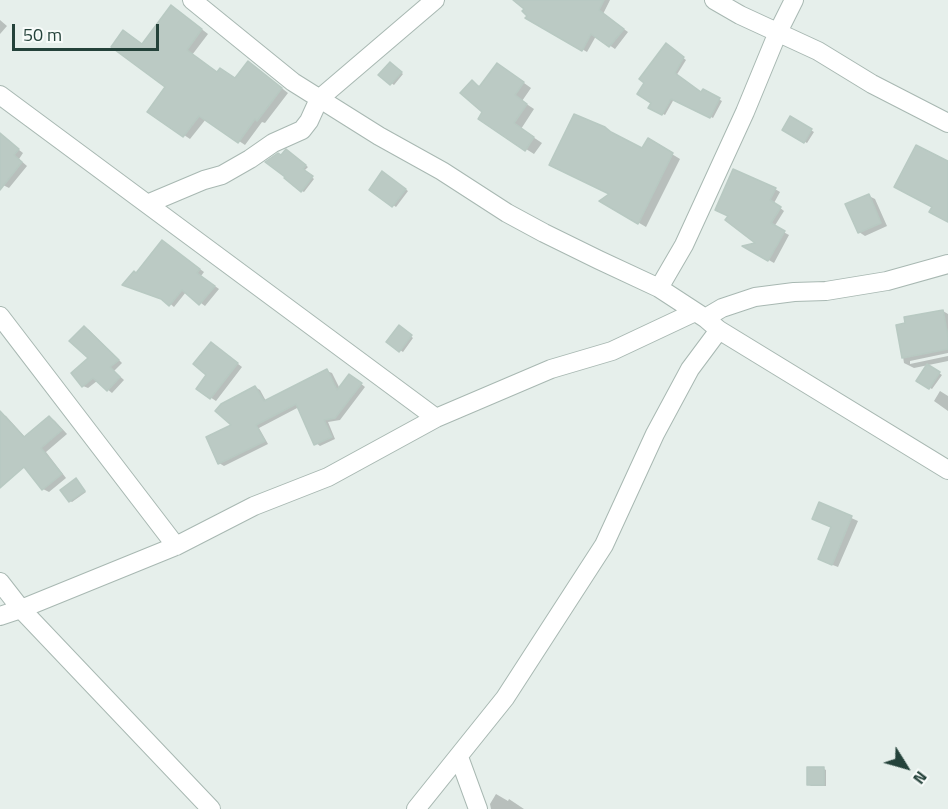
<!DOCTYPE html>
<style>
body{margin:0}
#map{position:relative;width:948px;height:809px;overflow:hidden;background:#e6efeb;font-family:"Titillium Web",sans-serif}
canvas{display:block}
.north{position:absolute;left:876px;top:737px;width:60px;height:60px;-webkit-text-stroke:4px #f7fbf9;paint-order:stroke;rotate:127deg;font-size:16px;font-weight:700;line-height:24px;text-align:center;color:#24423a}
.north::after{content:'';display:block;margin:auto;width:21px;height:27px;background:#24423a;clip-path:polygon(50% 0,100% 100%,50% 72%,0 100%)}
.scale{position:absolute;left:12px;top:24px;width:147px;height:27px;box-sizing:border-box;border:3px solid #24423a;border-top:0;padding-left:8px;font-size:18px;line-height:21px;white-space:nowrap;color:#24423a;-webkit-text-stroke:4px #f7fbf9;paint-order:stroke}
</style>
<div id="map">
<canvas width="948" height="809"></canvas>
<div class="north">N</div>
<div class="scale">50 m</div>
</div>
<script>
const context = document.querySelector('canvas').getContext('2d');
context.lineJoin = 'round';
function fillPath(path, color) { context.fillStyle = color; context.fill(path, 'evenodd'); }
const toPath = rows => new Path2D(rows.map(r => 'M' + r).join(''));
function stroke(path, color, width, dash) { context.strokeStyle = color; context.lineWidth = width; context.lineCap = dash ? 'butt' : 'round'; context.setLineDash(dash || []); context.stroke(path); }
fillPath(toPath([
 [515,0,610,0,603,14,628,32,615,49,596,36,587,52,528,18,526,9],
 [178,11,208,34,192,55,218,73,236,80,255,67,288,93,265,123,262,122,245,145,206,119,190,139,184,135,167,86,143,45],
 [0,20,7,26,0,34],
 [669,47,686,60,676,76,702,94,703,91,722,101,713,118,674,99,665,115,650,107],
 [393,65,403,74,394,85,380,75],
 [506,70,531,88,522,101,534,109,521,129,542,143,534,154,526,149,484,112,472,82,481,87],
 [790,118,814,132,807,143,784,130],
 [605,128,617,136,643,150,649,140,680,159,646,227,602,201,611,194],
 [0,135,23,153,19,159,27,166,9,188,3,185,0,188],
 [289,153,308,167,304,171,314,179,304,192,302,191,282,157],
 [383,173,408,191,396,207,371,189],
 [775,189,780,192,774,203,784,211,774,227,789,235,774,263,746,247,759,244,730,216],
 [869,196,875,199,887,226,865,236,859,232],
 [167,245,204,272,201,276,219,289,205,306,186,292,174,307,136,274],
 [943,311,948,314,948,353,910,361,910,364,948,356,948,361,914,368,904,363,898,327],
 [84,327,89,330,122,363,114,371,124,380,112,393,97,381,88,388,83,386,90,359],
 [402,329,413,338,403,352,388,342],
 [216,347,242,367,216,401,198,389,209,374],
 [928,366,942,375,932,389,918,381],
 [327,371,332,373,340,389,354,378,365,387,340,420,328,422,335,439,320,446,316,443,299,407,259,428,268,444,224,466,219,463,234,425,255,387,260,390,266,401],
 [940,391,948,396,948,411,934,401],
 [0,413,6,416,26,438,50,417,55,421,67,434,46,452,66,478,49,492,43,489,0,437],
 [76,480,86,492,72,502,70,501],
 [820,504,858,521,838,567,825,562,832,527],
 [824,769,826,770,826,786,811,786,808,784],
 [496,794,508,801,509,799,524,809,491,809,490,804]
]), '#0003');
const building = toPath([
 [513,0,604,0,599,10,624,29,609,47,591,34,582,51,525,18,527,16,522,11,524,9,513,0],
 [171,5,202,29,187,50,217,72,220,68,235,78,248,61,282,88,257,121,255,119,238,143,199,116,183,137,147,112,165,87,111,47,123,30,142,44,171,5],
 [666,43,684,57,675,73,701,92,703,89,720,98,710,118,671,99,662,115,648,108,651,103,637,94,644,83,639,79,666,43],
 [390,62,402,72,390,85,378,75,390,62],
 [497,63,524,82,515,95,527,104,514,123,534,137,525,151,478,119,482,112,460,93,472,80,479,87,497,63],
 [574,114,605,127,611,132,642,148,648,138,673,153,638,224,599,201,609,194,549,165,574,114],
 [790,116,812,129,804,143,782,130,790,116],
 [0,133,19,149,14,155,22,162,0,190,0,133],
 [916,145,948,161,948,222,929,212,932,207,894,187,916,145],
 [286,149,306,165,303,169,313,176,301,192,284,178,285,177,265,162,278,153,281,155,286,149],
 [733,169,776,188,770,200,781,207,771,223,785,231,768,261,742,246,755,243,725,220,728,216,715,210,733,169],
 [382,171,406,189,392,207,369,190,382,171],
 [869,194,881,223,858,233,845,204,869,194],
 [162,240,200,269,197,273,215,286,199,305,182,290,169,306,161,299,122,285,134,271,136,273,162,240],
 [943,310,948,337,948,349,902,358,896,325,905,323,904,317,943,310],
 [399,325,412,335,399,352,386,342,399,325],
 [84,326,119,360,110,367,120,377,107,391,93,378,82,387,71,373,88,358,69,341,84,326],
 [211,342,238,363,210,399,196,389,206,375,193,364,211,342],
 [927,364,940,372,929,389,916,381,927,364],
 [327,369,337,390,349,374,362,383,335,418,324,420,332,437,314,445,296,404,256,425,265,441,218,464,206,437,231,425,215,411,221,404,255,386,264,401,327,369],
 [0,411,24,437,49,416,62,430,41,448,62,474,42,490,24,467,0,488,0,411],
 [76,478,85,491,69,502,60,490,76,478],
 [819,502,852,516,832,565,818,559,831,527,812,519,819,502],
 [807,767,824,767,824,785,807,785,807,767]
]);
fillPath(building, '#bbcac4');
stroke(building, '#b8c9c2', 1.5);
const minor = toPath([
 [192,0,293,82,379,136,442,171,507,213,544,233,599,260,659,288,705,318,719,330,948,470],
 [714,0,740,15,818,51,872,84,948,123],
 [0,95,436,418],
 [147,204,204,180,222,175,250,159,273,143,302,130,309,121,319,99,435,0],
 [659,288,684,245,745,112,778,32,794,0],
 [0,316,176,546],
 [705,318,722,308,755,297,794,292,826,291,887,281,948,264],
 [0,582,21,609,211,809],
 [0,616,21,609,176,546,254,506,328,477,436,418,551,369,612,351,695,312],
 [459,757,478,809],
 [416,809,505,698,604,545,655,434,690,369,719,330]
]);
stroke(minor, '#a8b8b2', 20);
stroke(minor, '#fff', 18);
</script>
